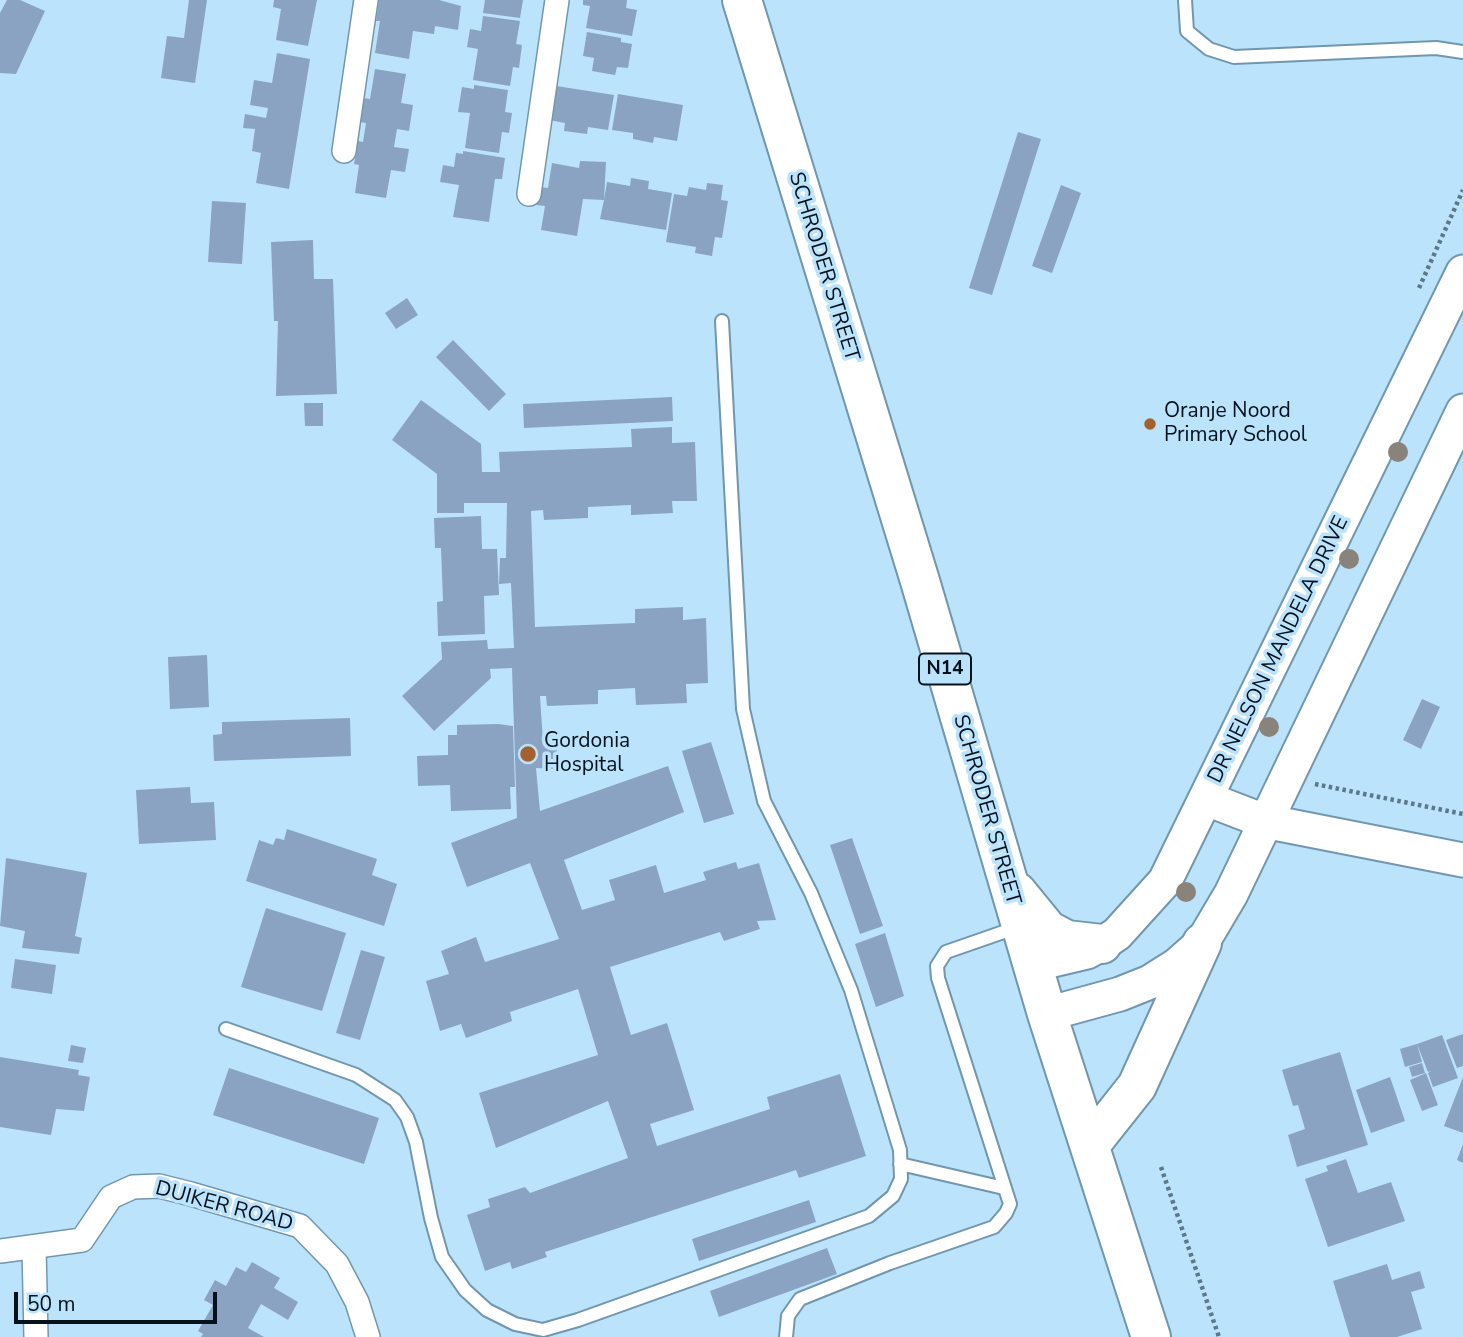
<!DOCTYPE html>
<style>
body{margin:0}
#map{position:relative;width:1463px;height:1337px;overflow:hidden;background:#bbe3fc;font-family:"Nunito Sans",sans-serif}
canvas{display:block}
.scale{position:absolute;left:14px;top:1292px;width:203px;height:32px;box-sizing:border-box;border:4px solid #05121b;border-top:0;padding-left:9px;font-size:21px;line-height:24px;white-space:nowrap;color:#05121b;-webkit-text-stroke:5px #bbe3fc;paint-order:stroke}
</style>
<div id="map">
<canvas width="1463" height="1337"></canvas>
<div class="scale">50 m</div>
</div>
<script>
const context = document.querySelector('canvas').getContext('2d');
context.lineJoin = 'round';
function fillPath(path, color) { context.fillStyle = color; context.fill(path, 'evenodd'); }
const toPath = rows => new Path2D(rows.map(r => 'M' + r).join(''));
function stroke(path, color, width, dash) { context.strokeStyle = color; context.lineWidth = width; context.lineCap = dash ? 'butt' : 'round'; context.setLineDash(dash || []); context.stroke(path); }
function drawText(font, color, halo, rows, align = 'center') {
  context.font = font + ' "Nunito Sans",sans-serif'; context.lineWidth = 7; context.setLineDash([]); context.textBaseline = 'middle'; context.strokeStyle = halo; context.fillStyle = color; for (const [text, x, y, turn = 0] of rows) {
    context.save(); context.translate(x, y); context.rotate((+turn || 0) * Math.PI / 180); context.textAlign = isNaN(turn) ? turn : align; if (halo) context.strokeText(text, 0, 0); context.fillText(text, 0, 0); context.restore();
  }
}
fillPath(toPath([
 [7,0,20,0,45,11,16,74,0,73,0,13],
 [189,0,207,0,195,83,161,78,167,36,184,38],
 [274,0,317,0,308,46,276,40,281,9,273,7],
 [379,0,439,0,461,6,458,30,435,26,434,34,413,31,409,59,375,53,380,21,376,21],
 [485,0,523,0,520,18,483,13],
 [583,0,627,0,626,8,637,10,632,36,586,28,590,6,583,5],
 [483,16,520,21,516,44,522,45,519,68,513,67,510,86,473,80,478,49,467,47,470,29,481,31],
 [587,32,621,38,621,42,632,44,628,68,617,67,615,75,592,71,594,58,583,56],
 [277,53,310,59,289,189,256,183,261,153,252,151,255,129,243,128,245,114,266,118,268,108,250,105,254,80,272,83],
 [375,69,406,74,401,103,413,105,409,131,397,129,394,147,409,149,405,172,391,170,386,198,355,193,359,165,354,164,358,141,363,142,366,123,360,122,363,98,370,99],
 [474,85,508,90,505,112,512,113,509,133,502,132,499,153,465,148,470,113,458,112,462,87,474,89],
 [550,85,614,95,608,130,588,127,587,134,564,131,565,123,544,119],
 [618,94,683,105,677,141,654,137,653,143,633,139,633,133,612,130],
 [1018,132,1041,139,992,295,969,288],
 [463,151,505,158,502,179,495,179,489,222,453,217,459,185,440,182,443,165,454,167,456,153,463,154],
 [580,161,606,162,604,200,607,182,630,186,631,178,649,181,648,189,672,193,666,230,600,219,604,200,583,199,577,236,541,230,545,206,536,205,539,187,548,188,552,163,579,168],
 [707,183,723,185,721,200,728,201,722,238,715,237,712,256,695,253,696,247,666,242,674,194,687,196,689,187,706,190],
 [1061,185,1081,193,1052,273,1032,266],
 [212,201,246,203,242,264,208,262],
 [313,240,314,279,333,279,337,394,276,396,278,321,274,321,271,242],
 [407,298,418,315,396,329,385,313],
 [453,340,506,394,489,411,436,357],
 [672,397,673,421,524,428,523,404],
 [421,400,481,444,482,472,500,472,499,452,632,447,631,429,672,427,672,443,695,442,697,501,672,501,673,513,631,515,631,505,588,507,588,518,544,520,543,510,531,511,535,627,635,623,635,609,683,607,683,620,706,618,708,683,686,684,687,703,636,705,635,688,598,690,598,704,547,706,546,696,540,696,543,742,557,743,556,769,536,768,540,811,668,766,684,812,564,860,582,910,615,900,609,880,656,865,664,893,706,880,703,872,736,862,738,869,759,863,776,920,757,921,760,929,724,941,720,932,610,967,631,1035,667,1023,694,1110,650,1124,657,1146,770,1109,767,1097,840,1074,866,1156,799,1178,796,1170,545,1252,547,1257,512,1269,510,1262,485,1271,467,1215,490,1207,488,1199,525,1187,530,1193,628,1158,608,1101,496,1148,479,1093,598,1055,578,989,510,1012,512,1021,466,1038,461,1024,440,1031,426,981,449,974,441,951,476,937,485,962,559,939,530,863,467,887,451,843,517,818,512,668,490,669,491,678,434,731,402,696,442,659,441,642,487,640,488,649,514,648,511,583,499,584,500,558,506,558,507,503,464,503,464,513,437,513,437,474,392,440],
 [304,403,323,403,323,426,305,426],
 [481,516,482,549,497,549,499,595,484,596,485,634,438,636,437,602,443,601,441,548,435,548,434,518],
 [207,655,209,707,170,709,168,657],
 [1422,699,1440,707,1421,749,1403,740],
 [350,718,351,756,214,761,213,735,222,734,222,722],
 [498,724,513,726,515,787,510,787,511,809,451,811,450,785,418,786,417,756,448,755,448,735,457,735,457,725],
 [711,742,734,814,704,823,682,751],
 [190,787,191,803,214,802,216,840,139,844,136,790],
 [287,829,377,859,372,875,397,884,384,926,246,881,259,840,273,845,276,838,284,840],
 [852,838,883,926,860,934,830,845],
 [6,858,87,873,75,936,82,938,79,954,22,948,25,931,0,926],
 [266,908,346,933,322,1011,241,987],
 [885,933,904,996,876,1007,855,944],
 [361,950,385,957,360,1040,336,1033],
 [15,959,56,965,52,994,11,988],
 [1463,1034,1463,1066,1457,1068,1446,1040],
 [1442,1035,1458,1078,1433,1087,1428,1073,1431,1071,1428,1072,1417,1044],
 [1417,1044,1422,1062,1405,1067,1400,1049],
 [71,1045,86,1048,83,1063,68,1061],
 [1340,1052,1368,1145,1297,1167,1288,1135,1305,1129,1298,1105,1293,1106,1282,1070],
 [0,1057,79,1070,78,1075,90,1077,84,1111,56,1109,51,1135,0,1127],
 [1422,1063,1425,1073,1412,1077,1409,1067],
 [229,1068,379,1118,364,1164,213,1115],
 [1426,1073,1438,1105,1422,1111,1410,1080],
 [1390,1077,1405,1121,1371,1133,1356,1090],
 [1463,1077,1463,1133,1444,1126],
 [1463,1144,1463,1163,1457,1160],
 [1346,1159,1358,1193,1391,1182,1405,1221,1328,1247,1305,1179,1328,1171,1326,1166],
 [809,1200,816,1222,699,1261,692,1239],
 [827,1248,837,1274,719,1317,710,1291],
 [252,1262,280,1278,274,1288,298,1302,288,1320,261,1304,248,1328,264,1337,201,1337,203,1334,198,1331,213,1305,204,1300,215,1280,226,1286,236,1267,246,1272],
 [1387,1264,1392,1280,1420,1271,1425,1288,1411,1292,1422,1329,1397,1337,1350,1337,1333,1281]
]), '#8ba3c3');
const lane = toPath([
 [1185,0,1187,31,1209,49,1234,57,1436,48,1463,52],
 [226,1029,356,1075,395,1100,407,1117,416,1142,431,1218,442,1257,465,1290,487,1310,515,1324,543,1330,578,1320,869,1216,893,1196,901,1179,900,1150,851,990,811,893,764,801,743,709,722,321],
 [900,1164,1004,1188],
 [786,1337,788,1316,800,1299,890,1263,994,1227,1006,1213,1010,1204,938,978,937,966,946,952,1018,927]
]);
const street = toPath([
 [344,151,366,0],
 [529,194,557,0],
 [34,1247,36,1337],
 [0,1251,82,1240,111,1197,133,1187,159,1186,191,1194,300,1226,337,1264,357,1302,368,1337]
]);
const secondary = toPath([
 [1207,799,1264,821,1463,860],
 [1032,965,1087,952,1102,944,1117,934,1165,881,1463,272],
 [1047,1014,1120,994,1150,982,1177,965,1202,943,1231,894,1463,411]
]);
const highway = toPath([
 [742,0,920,581,1047,1014,1151,1337],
 [1017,892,1048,930,1067,940,1102,944],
 [1091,1144,1137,1086,1202,943]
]);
stroke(lane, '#7197ae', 16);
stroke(street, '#7197ae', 26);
stroke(secondary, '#7197ae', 37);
stroke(highway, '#7197ae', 42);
stroke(toPath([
 [1419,288,1463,190],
 [1315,784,1463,814],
 [1161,1167,1219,1337]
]), '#5d7888', 4.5, [3.5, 3.5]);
stroke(lane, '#fff', 12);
stroke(street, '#fff', 23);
stroke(secondary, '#fff', 33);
stroke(highway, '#fff', 38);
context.fillStyle = '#89837c';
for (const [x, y] of [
 [1398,452],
 [1349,559],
 [1269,727],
 [1186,892]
]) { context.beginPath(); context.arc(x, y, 10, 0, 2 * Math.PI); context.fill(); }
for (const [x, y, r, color] of [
 [1150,424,7,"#a3612e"],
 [528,754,9,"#a3612e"]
]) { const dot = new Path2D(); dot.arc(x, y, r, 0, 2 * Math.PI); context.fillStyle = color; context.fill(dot); stroke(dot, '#bbe3fc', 2.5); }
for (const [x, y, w] of [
 [945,669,52]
]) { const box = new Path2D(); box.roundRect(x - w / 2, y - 15.5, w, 31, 5); context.fillStyle = '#bbe3fc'; context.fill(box); stroke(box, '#05121b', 2); }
drawText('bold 19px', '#05121b', null, [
 ["N14",945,669]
]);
drawText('21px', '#05121b', '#bbe3fc', [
 ["SCHRODER STREET",823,267,73],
 ["DR NELSON MANDELA DRIVE",1279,650,-64],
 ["SCHRODER STREET",986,810,74],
 ["DUIKER ROAD",224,1207,15]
]);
drawText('21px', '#05121b', '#bbe3fc', [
 ["Oranje Noord",1164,412],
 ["Primary School",1164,436],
 ["Gordonia",544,742],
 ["Hospital",544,766]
], 'left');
</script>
